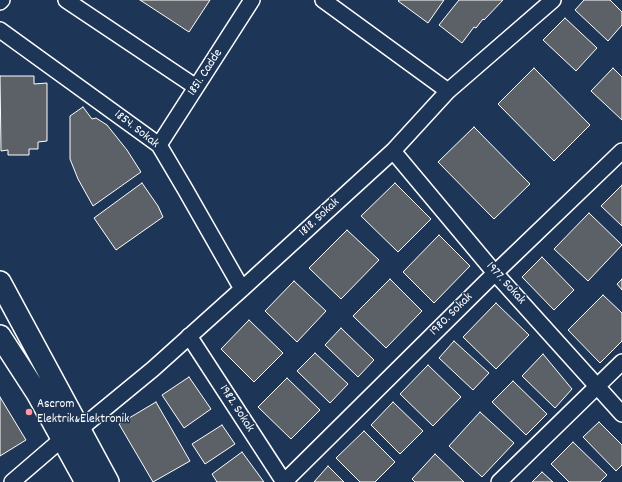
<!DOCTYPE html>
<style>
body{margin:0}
canvas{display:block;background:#1d3557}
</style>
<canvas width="622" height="482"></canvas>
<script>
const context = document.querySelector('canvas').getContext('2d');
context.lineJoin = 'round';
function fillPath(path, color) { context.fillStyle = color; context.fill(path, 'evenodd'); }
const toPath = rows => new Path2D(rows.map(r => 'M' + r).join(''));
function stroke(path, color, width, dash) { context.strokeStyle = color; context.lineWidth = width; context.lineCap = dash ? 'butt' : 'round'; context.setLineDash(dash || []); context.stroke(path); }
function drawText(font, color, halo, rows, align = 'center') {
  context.font = font + ' Dekko,sans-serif'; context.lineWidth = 3; context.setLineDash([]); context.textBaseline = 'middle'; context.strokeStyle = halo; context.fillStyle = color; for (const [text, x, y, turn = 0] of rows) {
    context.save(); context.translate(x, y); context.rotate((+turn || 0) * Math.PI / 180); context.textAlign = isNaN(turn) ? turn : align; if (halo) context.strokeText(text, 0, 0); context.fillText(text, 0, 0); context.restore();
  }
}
const building = toPath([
 [140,0,210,0,189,32,140,0],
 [399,0,444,0,428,23,398,1,399,0],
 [459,0,503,0,484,20,483,19,476,28,474,27,462,43,439,25,459,0],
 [584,0,610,0,622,12,622,25,608,41,575,10,584,0],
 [565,18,597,48,576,71,543,40,565,18],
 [534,68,590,125,554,161,498,104,534,68],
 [613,68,622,77,622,120,591,91,613,68],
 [0,76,34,76,34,84,47,83,47,141,38,142,38,149,29,149,29,155,8,155,8,150,1,151,0,76],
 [83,107,92,119,96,118,107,125,127,150,141,172,93,206,78,179,70,159,70,116,83,107],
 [474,127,530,184,494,219,438,162,474,127],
 [142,183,158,206,163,217,116,250,94,218,142,183],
 [395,183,431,219,398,252,361,216,395,183],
 [622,185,622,226,601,206,622,185],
 [589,213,622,245,588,281,554,249,589,213],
 [347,230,379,260,341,299,309,268,347,230],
 [439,235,470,266,434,303,403,272,439,235],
 [542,257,574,290,554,310,522,277,542,257],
 [390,279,422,311,386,348,353,316,390,279],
 [622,279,622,290,617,284,622,279],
 [294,281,326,311,297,342,265,311,294,281],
 [603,295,622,313,622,341,600,363,568,330,603,295],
 [496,303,529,335,496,369,463,337,496,303],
 [249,320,283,353,254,382,221,349,249,320],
 [341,328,374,360,358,377,325,345,341,328],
 [454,341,489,373,473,390,439,358,454,341],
 [315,353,348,384,330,403,297,371,315,353],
 [543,354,572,389,555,408,522,376,543,354],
 [428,365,461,397,433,426,400,394,428,365],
 [189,377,211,409,184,428,162,395,189,377],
 [287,378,320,410,291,439,258,407,287,378],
 [513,381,547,414,526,435,492,402,513,381],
 [0,397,26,440,0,456,0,397],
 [156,402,190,461,153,482,119,424,156,402],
 [393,402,423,431,400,454,371,425,393,402],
 [480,412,514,443,482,477,449,446,480,412],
 [599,422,622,445,622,465,616,471,583,437,599,422],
 [222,425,235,444,205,464,192,444,222,425],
 [364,431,395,462,375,482,360,482,336,458,364,431],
 [573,442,607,475,600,482,569,482,551,464,573,442],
 [242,452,264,482,217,482,212,474,242,452],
 [435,454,464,482,415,482,412,479,435,454],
 [328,466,344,482,314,482,328,466],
 [542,472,553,482,532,482,542,472]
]);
fillPath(building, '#5c6167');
stroke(building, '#fff', 1);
const minor = toPath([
 [66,0,196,87],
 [323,0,448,91],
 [0,2,2,0],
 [0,30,159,145,185,189,242,289],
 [159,145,252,0],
 [393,151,495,273,622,414],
 [189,336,284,482],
 [80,429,153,369,242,289,393,151,448,91,553,0],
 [12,482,62,439],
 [284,482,495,273,622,151],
 [499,482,622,362]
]);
const secondary = toPath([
 [0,282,108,482],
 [0,336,37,393,86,482]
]);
stroke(minor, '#fff', 18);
stroke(secondary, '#fff', 24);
stroke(minor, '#1d3557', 15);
stroke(secondary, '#1d3557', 21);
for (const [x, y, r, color] of [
 [29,412,4,"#ff9aa2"]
]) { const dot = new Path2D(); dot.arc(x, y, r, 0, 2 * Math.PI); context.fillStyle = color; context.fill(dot); stroke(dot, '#1d3557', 1.5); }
drawText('13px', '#fff', '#1d3557', [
 ["1851. Cadde",206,73,-57],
 ["1854. Sokak",136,130,38],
 ["1818. Sokak",320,218,-43],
 ["1977. Sokak",505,284,48],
 ["1980. Sokak",452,315,-45],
 ["1982. Sokak",236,409,57]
]);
drawText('13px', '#fff', '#1d3557', [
 ["Ascrom",37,405],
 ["Elektrik&Elektronik",37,420]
], 'left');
</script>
